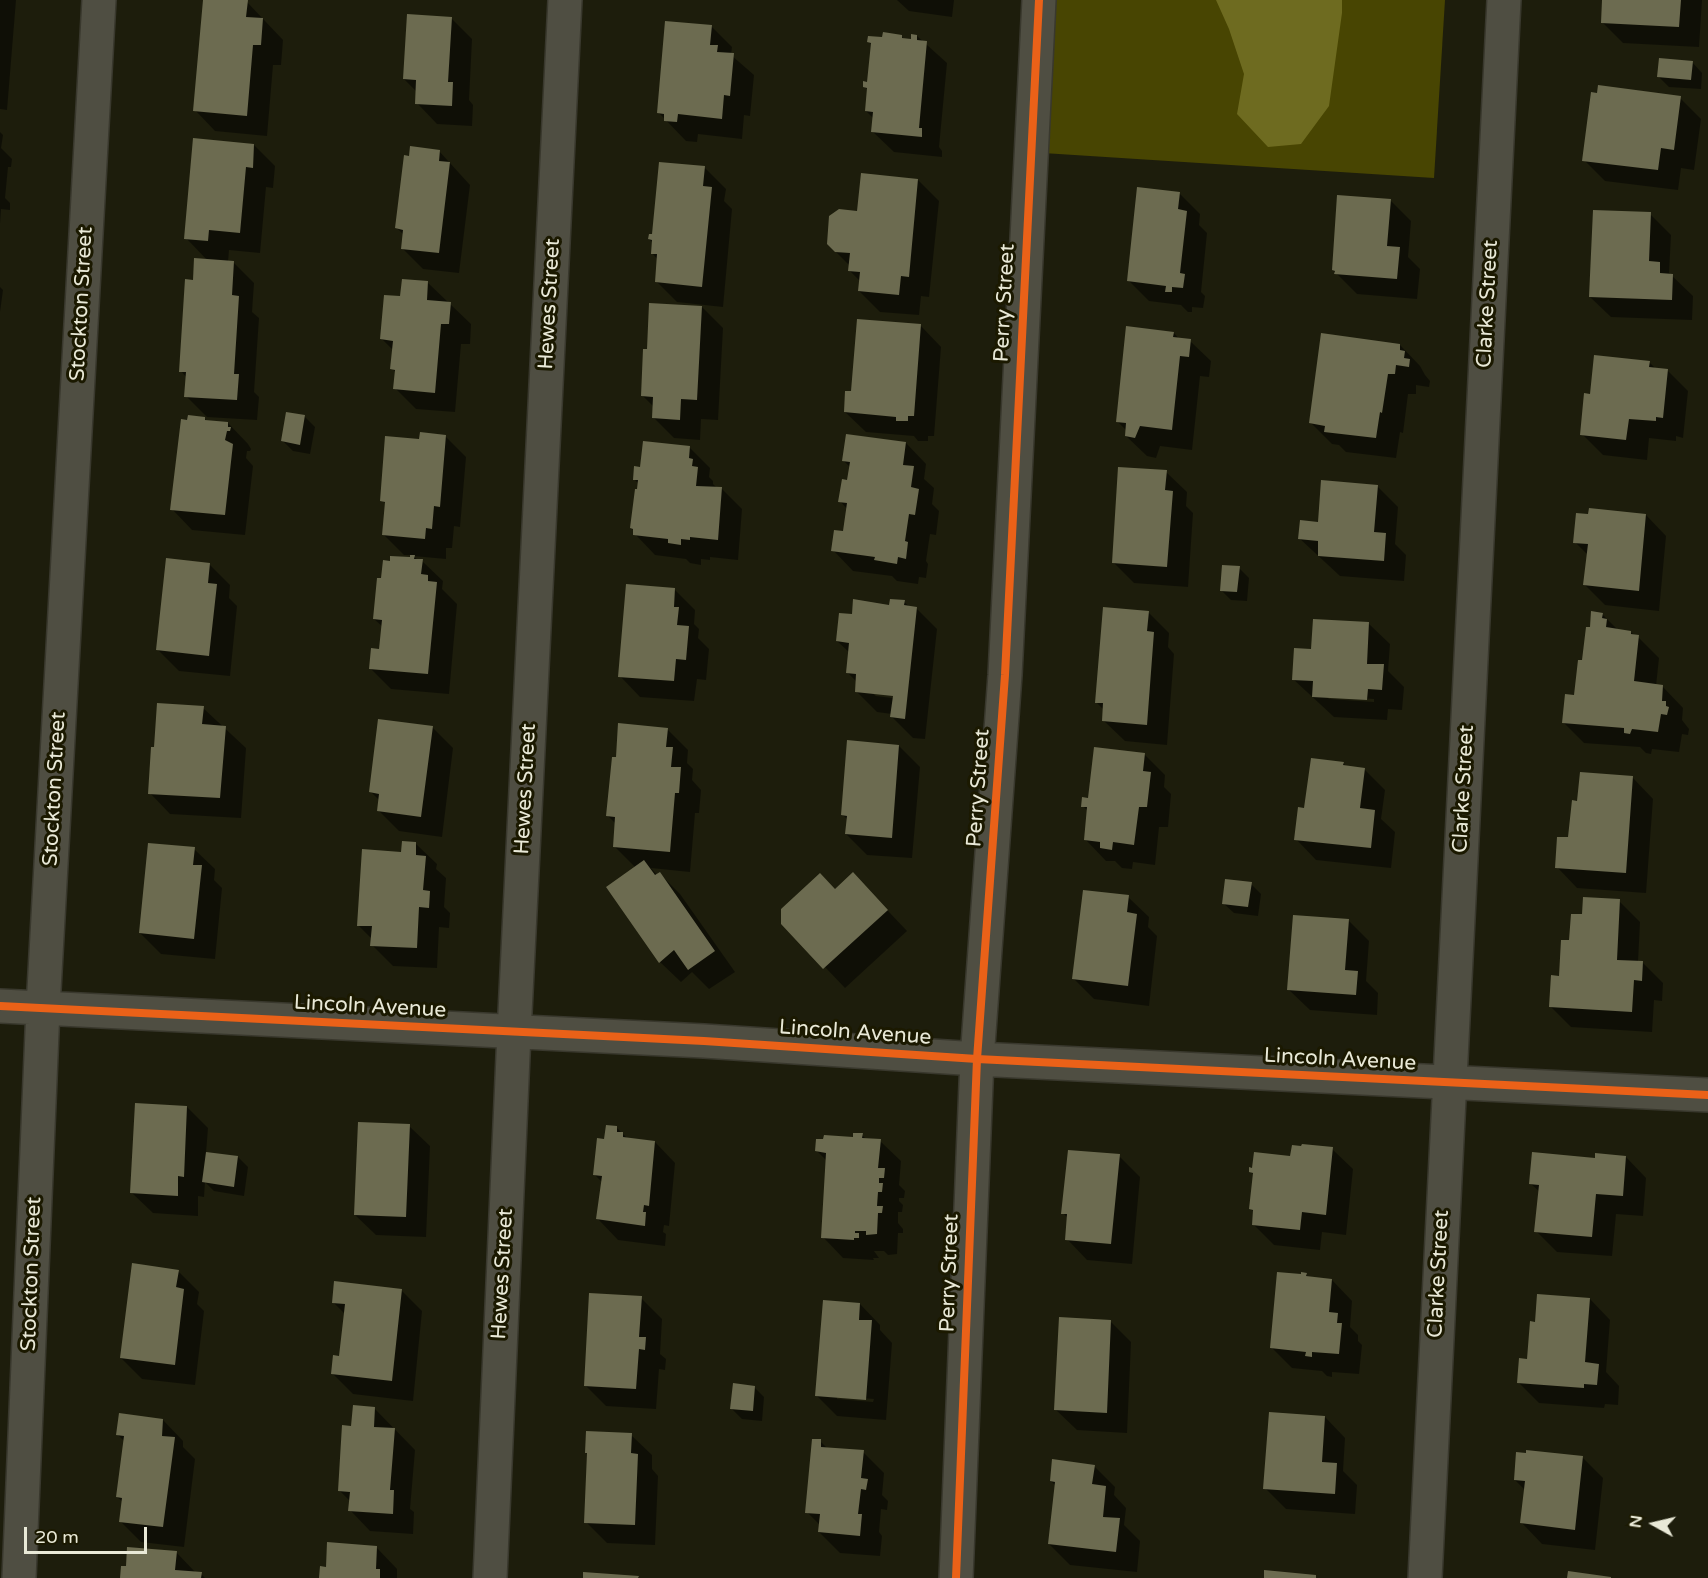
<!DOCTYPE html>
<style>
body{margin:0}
#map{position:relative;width:1708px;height:1578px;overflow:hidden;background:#1d1d0c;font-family:"Varela Round",sans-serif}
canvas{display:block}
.north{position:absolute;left:1624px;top:1494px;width:60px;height:60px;-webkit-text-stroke:4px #1b1900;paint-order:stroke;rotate:278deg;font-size:16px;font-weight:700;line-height:24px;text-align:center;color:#e9e9d7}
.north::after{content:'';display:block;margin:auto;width:21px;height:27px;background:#e9e9d7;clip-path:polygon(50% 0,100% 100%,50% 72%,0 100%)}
.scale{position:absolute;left:24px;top:1527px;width:123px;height:27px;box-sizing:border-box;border:3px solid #e9e9d7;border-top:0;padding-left:8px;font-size:18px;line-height:21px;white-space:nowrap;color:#e9e9d7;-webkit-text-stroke:4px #1b1900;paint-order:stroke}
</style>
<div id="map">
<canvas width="1708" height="1578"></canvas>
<div class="north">N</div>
<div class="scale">20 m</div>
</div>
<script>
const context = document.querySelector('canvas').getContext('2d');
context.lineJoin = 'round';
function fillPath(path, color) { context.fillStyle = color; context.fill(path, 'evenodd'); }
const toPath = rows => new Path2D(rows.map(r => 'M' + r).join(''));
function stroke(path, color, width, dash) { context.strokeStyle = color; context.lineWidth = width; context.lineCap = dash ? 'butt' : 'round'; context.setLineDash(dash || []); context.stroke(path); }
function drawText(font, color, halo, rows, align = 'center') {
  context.font = font + ' "Varela Round",sans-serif'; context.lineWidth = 6; context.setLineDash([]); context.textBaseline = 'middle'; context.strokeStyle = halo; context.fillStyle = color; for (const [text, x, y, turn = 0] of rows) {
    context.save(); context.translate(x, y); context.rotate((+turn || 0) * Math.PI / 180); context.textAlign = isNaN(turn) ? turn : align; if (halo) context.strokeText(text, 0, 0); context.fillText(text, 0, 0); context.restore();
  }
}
fillPath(toPath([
 [1053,0,1445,0,1434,178,1043,153]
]), '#484502');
fillPath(toPath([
 [1216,0,1342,0,1342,13,1329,106,1301,144,1268,147,1237,114,1244,74,1229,29]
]), '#6e6b20');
fillPath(toPath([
 [0,0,16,0,7,110,0,109],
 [204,0,247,2,283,40,281,65,273,65,267,136,215,131,195,110],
 [897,0,954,0,952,17,909,11],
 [1604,0,1702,0,1699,47,1623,43,1602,22],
 [451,18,472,39,469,100,473,105,472,126,437,124,417,103,417,92,404,79],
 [711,26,732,47,731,55,754,75,750,116,744,115,742,139,698,134,697,142,686,141,658,112],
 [901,36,905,40,912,41,917,36,947,63,939,147,942,151,942,157,894,152,873,132,874,119,866,111,868,90,865,87,869,84,872,45,869,42],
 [1692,62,1702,73,1701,89,1669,87,1659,77],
 [1680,98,1701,119,1694,170,1681,168,1678,190,1605,181,1584,160],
 [0,132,3,135,1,148,12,159,11,167,8,167,5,198,10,203,10,210,1,209,0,224],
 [254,145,275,166,273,188,266,187,260,253,229,250,228,262,233,262,254,283,252,312,259,318,254,392,259,397,257,420,207,417,186,396,187,378,181,371,195,281,208,261,186,238],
 [439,151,470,185,459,273,423,269,402,248,404,235,397,228],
 [705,168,726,189,724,201,732,209,723,307,677,302,656,281,658,260,652,253,653,243,649,239],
 [918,180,939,201,929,297,921,296,919,315,880,312,859,291,860,281,850,271,850,266,828,244,859,213],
 [1179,193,1200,214,1199,225,1207,233,1201,292,1205,296,1203,308,1192,307,1192,312,1188,312,1181,305,1149,301,1129,281],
 [1390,200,1411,221,1408,257,1420,269,1417,299,1357,294,1333,270],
 [1650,214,1671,235,1669,273,1693,296,1692,320,1611,317,1590,297],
 [427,282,471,324,470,344,461,344,455,412,416,409,395,388,396,373,392,368,393,350,382,339,402,298],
 [0,287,3,290,0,312],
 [702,307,723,328,718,420,701,419,700,440,674,438,654,418,654,407,642,395,648,350],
 [921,326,941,347,934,436,928,436,928,441,918,441,914,436,866,432,845,412,853,392],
 [1174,333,1180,340,1190,341,1211,361,1209,377,1200,376,1192,450,1160,446,1156,458,1147,456,1126,436,1127,431,1117,421],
 [1400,345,1420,366,1425,375,1430,381,1429,387,1416,385,1416,394,1408,394,1403,433,1400,432,1396,458,1346,452,1339,445,1332,444,1311,423],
 [1649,362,1656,369,1667,370,1688,391,1683,438,1676,436,1676,441,1649,438,1647,460,1603,455,1582,434],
 [304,416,315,427,310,454,293,451,282,440],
 [204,418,208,422,228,423,248,444,251,449,250,451,247,451,246,458,253,466,245,535,192,530,172,509],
 [445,436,466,457,460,527,454,526,452,548,446,548,446,559,413,556,418,560,422,561,443,581,442,589,457,604,449,694,391,689,371,669,380,650,383,627,374,619,383,579,391,563,411,559,411,555,404,555,383,534,386,504,382,500,421,441],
 [906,443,926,464,924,479,934,488,932,504,939,511,936,535,930,534,926,561,928,564,926,578,919,577,918,584,897,581,892,576,853,571,833,550,845,533,848,510,840,501,849,481,850,467,844,461],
 [689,447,710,468,709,477,713,481,713,484,717,488,721,488,742,509,738,560,710,557,710,560,701,559,701,565,690,563,686,559,655,555,635,534,635,531,631,528,639,484,634,479,641,468],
 [1166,472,1187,492,1186,506,1193,513,1188,587,1134,583,1113,562],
 [1377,486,1398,507,1395,544,1406,555,1404,581,1340,576,1299,538,1319,523],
 [1646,515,1666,536,1659,611,1605,605,1585,585,1588,555,1575,542],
 [209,564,230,585,229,598,237,606,230,676,179,671,158,650],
 [1239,568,1249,578,1247,601,1231,600,1221,590],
 [674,589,695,610,694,624,699,629,698,638,709,649,706,680,697,679,694,701,640,697,620,676],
 [904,602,910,607,916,608,937,629,925,739,913,738,892,717,892,714,877,712,856,691,857,682,848,673,850,653,837,641,853,616],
 [872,693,900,696,900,699,876,696],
 [1148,612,1169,633,1168,647,1174,654,1167,745,1125,741,1104,721,1105,711,1096,702],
 [1602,614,1618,630,1630,632,1638,637,1659,658,1656,686,1663,687,1683,708,1682,720,1689,729,1688,735,1682,734,1679,752,1652,749,1651,754,1646,753,1640,747,1584,743,1563,722,1575,697,1591,629],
 [1369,624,1390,644,1388,671,1404,687,1402,710,1388,709,1387,720,1334,717,1293,679,1313,650],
 [1326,696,1374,699,1374,702,1329,699],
 [203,708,246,748,241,818,170,814,150,793],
 [432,727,453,748,442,837,399,831,378,810,379,800,371,792],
 [667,729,688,750,687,763,693,769,692,780,701,790,699,813,695,813,690,872,651,868,657,875,660,874,680,894,735,972,709,989,692,972,681,982,660,962,636,868,614,846,616,824,608,816,617,759],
 [899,746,920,767,912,858,867,855,846,834,848,820,842,814],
 [1144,754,1165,775,1164,787,1171,794,1168,827,1159,827,1155,865,1133,862,1132,869,1122,868,1115,861,1106,861,1086,840,1089,812,1083,806],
 [1343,763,1347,767,1364,769,1385,790,1381,819,1395,832,1391,868,1316,860,1296,839,1306,809],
 [1633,778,1653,799,1646,893,1577,888,1557,867,1570,839,1578,803],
 [416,844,437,864,436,869,446,878,444,907,450,913,449,928,439,927,437,968,393,966,372,945,372,939,358,925,403,853],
 [194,849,215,869,214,880,222,888,215,959,161,954,140,933],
 [853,874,907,931,845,988,783,923,836,891],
 [1251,884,1261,894,1258,916,1234,913,1223,903],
 [1128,897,1149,917,1148,927,1157,936,1149,1006,1094,999,1073,978],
 [1619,901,1640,922,1638,962,1643,963,1663,983,1662,1001,1654,1000,1652,1032,1571,1027,1550,1006,1570,942,1583,916],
 [1348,920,1369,941,1366,981,1378,993,1377,1015,1310,1010,1289,990],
 [187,1107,208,1128,206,1153,238,1157,248,1167,244,1196,214,1191,205,1182,204,1197,198,1196,198,1216,153,1213,132,1193],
 [409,1126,430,1146,426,1237,376,1235,355,1215],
 [617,1128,628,1139,655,1142,675,1163,669,1226,664,1225,663,1232,666,1234,665,1246,618,1240,598,1219,603,1183,594,1174,605,1141],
 [862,1135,867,1140,880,1141,901,1161,899,1185,905,1191,904,1198,899,1198,899,1201,903,1205,902,1212,898,1212,898,1223,903,1229,903,1233,898,1233,897,1254,888,1255,884,1251,874,1251,879,1258,873,1258,874,1260,843,1258,823,1237,827,1161,817,1151],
 [1332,1149,1353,1169,1346,1235,1322,1232,1320,1250,1274,1245,1253,1224,1254,1212,1251,1209,1254,1175,1250,1171,1292,1158],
 [1119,1156,1140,1177,1132,1264,1087,1260,1067,1239,1069,1219,1063,1213],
 [1626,1157,1646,1178,1643,1216,1616,1214,1612,1256,1557,1252,1536,1231,1540,1192,1531,1184,1596,1160],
 [178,1271,199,1292,197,1304,204,1311,195,1385,142,1379,121,1358],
 [1306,1275,1310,1278,1332,1280,1352,1301,1350,1327,1358,1335,1358,1341,1362,1345,1359,1374,1332,1372,1332,1377,1327,1376,1322,1371,1292,1368,1271,1347],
 [401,1290,422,1311,413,1401,353,1394,332,1373,340,1358,345,1314,333,1302],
 [641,1298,662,1319,660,1354,666,1359,665,1370,659,1369,656,1409,606,1406,585,1385],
 [1590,1299,1610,1320,1606,1372,1619,1386,1618,1405,1605,1404,1604,1408,1539,1403,1518,1382,1529,1360,1536,1323],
 [860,1304,880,1325,880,1330,892,1343,886,1420,837,1416,816,1395],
 [837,1396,874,1399,873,1402,837,1399],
 [1110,1321,1131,1342,1127,1433,1077,1430,1056,1410],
 [754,1387,764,1397,762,1421,742,1419,732,1409],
 [374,1408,415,1450,410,1509,414,1512,413,1534,370,1531,350,1510,350,1501,339,1490,352,1427],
 [1325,1417,1345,1438,1343,1471,1357,1485,1355,1514,1286,1509,1265,1488],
 [163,1420,183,1441,183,1447,195,1459,184,1547,141,1542,120,1521,123,1502,117,1497,125,1442,117,1434],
 [631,1435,652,1455,652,1469,658,1476,655,1545,607,1543,586,1522,589,1455,586,1453],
 [820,1441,828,1449,863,1452,884,1473,882,1495,888,1501,887,1510,881,1509,879,1532,882,1536,880,1556,840,1553,819,1532,820,1525,807,1512],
 [1527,1454,1582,1457,1603,1478,1595,1550,1542,1544,1522,1523,1525,1490,1515,1480],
 [1094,1466,1115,1487,1114,1495,1126,1508,1124,1525,1140,1541,1137,1572,1070,1565,1049,1544,1056,1486,1051,1481],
 [377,1548,397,1569,397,1578,321,1578,327,1569],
 [176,1552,197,1574,201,1574,205,1578,121,1578]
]), '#0007');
fillPath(toPath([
 [203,0,248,0,246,17,263,18,261,45,253,45,247,116,193,111],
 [1602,0,1681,0,1679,27,1601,23],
 [407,14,452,17,448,82,453,82,452,106,415,104,416,80,403,79],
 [665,21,712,25,710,45,718,45,717,52,734,53,730,96,724,95,722,119,678,114,677,122,664,121,664,114,657,113],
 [883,32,902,35,902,38,911,39,911,34,917,35,917,40,927,41,919,128,922,128,922,137,871,132,873,112,865,111,867,88,863,87,863,81,867,82,871,43,867,42,868,36,882,37],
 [1659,58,1693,61,1691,80,1657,77],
 [1598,85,1681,96,1674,150,1661,148,1658,170,1582,161,1591,92,1597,93],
 [193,138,254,144,253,168,246,167,240,233,209,230,208,241,184,239],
 [410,146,440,150,439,161,450,162,439,253,401,249,403,230,395,228,404,155,409,156],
 [659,162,705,166,703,186,712,187,702,287,655,282,657,254,651,254,652,240,648,239,649,234,652,234],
 [861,173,918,179,909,277,901,276,899,295,858,291,860,272,848,271,850,253,835,252,827,244,829,216,839,209,857,211],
 [1137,187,1180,192,1178,209,1187,211,1180,273,1185,274,1183,288,1172,287,1172,292,1165,292,1166,286,1127,281],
 [1337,195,1391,199,1387,246,1400,247,1397,279,1334,274,1335,271,1332,270],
 [1593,210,1651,212,1649,261,1660,262,1660,273,1673,274,1672,300,1589,297],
 [194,258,234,261,232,295,239,296,234,374,239,374,237,400,184,397,186,372,179,372,185,279,193,280],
 [402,279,428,281,427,300,451,302,449,324,441,324,435,393,393,389,395,370,390,369,393,341,380,339,384,295,400,296],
 [649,303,702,306,697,400,681,399,680,420,652,418,653,397,641,396,643,349,647,349],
 [857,319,921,324,914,416,908,416,908,421,896,421,896,417,844,412,845,391,851,391],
 [1126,326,1174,332,1173,337,1191,339,1189,357,1180,356,1172,430,1140,426,1135,438,1125,436,1126,423,1116,422],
 [1321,333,1400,344,1400,350,1405,351,1404,358,1410,359,1409,367,1396,365,1395,374,1388,374,1382,413,1380,412,1376,438,1324,432,1325,426,1309,423],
 [1594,355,1650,361,1649,367,1668,369,1663,418,1656,417,1656,421,1629,419,1626,440,1580,435,1584,393,1590,394],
 [286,412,305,415,300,445,281,441],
 [188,415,205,417,205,420,228,422,228,427,231,427,230,431,227,431,225,440,233,444,225,515,170,510,181,419,187,420],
 [420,432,446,435,440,507,434,506,432,529,426,528,425,539,382,535,385,502,380,501,385,436,419,439],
 [846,434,906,442,903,465,914,466,911,487,919,489,915,515,909,514,905,541,908,542,906,559,898,557,897,564,874,560,875,557,831,551,834,530,843,531,847,503,838,502,842,479,847,480,850,462,842,461],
 [643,441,690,446,689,458,693,459,692,466,698,467,696,486,722,487,718,540,690,537,690,540,681,539,681,545,668,543,668,539,633,535,633,529,630,528,635,489,637,489,638,480,633,480,634,466,640,467],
 [1118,467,1167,470,1165,490,1173,491,1167,567,1112,563],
 [1321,480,1378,485,1374,532,1386,533,1384,561,1318,556,1318,541,1298,539,1300,520,1318,522],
 [1589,508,1646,514,1639,591,1583,585,1588,544,1573,543,1576,513,1588,514],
 [410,555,415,555,414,559,423,559,421,574,428,575,428,581,437,582,428,674,369,669,371,648,379,649,382,620,373,619,377,578,381,578,383,560,390,561,390,556,410,557],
 [166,558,210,563,208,583,217,584,209,656,156,650],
 [1222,565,1240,566,1237,592,1220,591],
 [626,584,675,588,674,607,679,607,677,625,689,626,686,660,676,659,674,681,618,677],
 [853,599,889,605,890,599,905,600,904,605,917,607,905,719,890,717,893,696,855,692,856,674,846,673,849,643,836,641,839,613,852,614],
 [1103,607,1149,611,1147,631,1154,632,1147,725,1102,721,1103,703,1095,703],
 [1591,611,1603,613,1602,618,1607,619,1606,627,1631,631,1631,634,1639,635,1634,681,1663,685,1662,701,1666,701,1666,706,1669,707,1667,715,1661,714,1658,732,1632,729,1630,734,1624,733,1624,728,1562,723,1565,694,1574,695,1578,660,1582,660,1586,627,1590,627],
 [1313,619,1369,622,1367,664,1384,664,1382,690,1368,689,1367,700,1312,697,1313,681,1292,680,1294,648,1311,649],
 [157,703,204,706,202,724,226,726,220,798,148,794,151,747,154,747],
 [378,719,433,726,421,817,377,811,379,794,369,792],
 [618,723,668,728,666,747,673,747,671,767,681,767,679,793,675,793,670,852,613,847,615,817,606,816,612,757,616,757],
 [847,740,899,745,892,838,845,834,847,816,841,815],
 [1094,747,1145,753,1143,771,1151,772,1147,807,1139,807,1134,845,1113,842,1112,850,1100,848,1100,842,1084,840,1087,807,1081,807,1082,797,1088,798],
 [1311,758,1344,762,1343,765,1365,768,1360,808,1375,810,1371,848,1294,840,1298,807,1304,808],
 [1580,772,1633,776,1626,873,1555,868,1557,837,1568,837,1572,800,1577,801],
 [402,841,416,842,416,855,426,856,423,890,430,891,429,908,419,907,417,948,370,946,372,926,357,926,362,849,401,852],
 [148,843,195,847,193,865,202,865,194,939,139,933],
 [644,860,655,875,660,872,715,951,688,970,674,950,659,963,606,887],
 [853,872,888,910,823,969,781,924,781,909,820,873,835,889],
 [1225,879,1252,882,1248,907,1222,904],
 [1083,890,1129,895,1127,912,1137,914,1128,986,1072,979],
 [1583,897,1620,899,1617,960,1643,961,1642,981,1634,980,1632,1012,1549,1007,1551,975,1559,976,1561,940,1569,940,1571,914,1582,914],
 [1293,915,1349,919,1345,970,1358,971,1356,995,1287,990],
 [135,1103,187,1106,184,1177,178,1176,178,1196,130,1193],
 [358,1122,410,1124,406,1217,354,1215],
 [606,1125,617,1126,617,1132,623,1132,623,1137,655,1141,649,1206,644,1205,643,1212,646,1212,645,1226,596,1219,602,1176,593,1175,597,1138,604,1139],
 [853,1133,863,1133,862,1138,881,1139,878,1168,885,1168,884,1178,879,1178,879,1183,883,1183,882,1192,878,1192,877,1206,883,1206,882,1213,878,1213,877,1234,866,1235,866,1231,855,1231,855,1233,859,1233,859,1238,854,1238,854,1240,821,1238,826,1153,815,1151,816,1139,823,1139,824,1135,853,1137],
 [1302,1144,1333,1147,1326,1215,1302,1212,1300,1230,1252,1225,1253,1210,1249,1209,1253,1173,1249,1172,1249,1167,1252,1168,1254,1152,1290,1156,1292,1145,1301,1146],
 [1068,1150,1120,1154,1111,1244,1065,1240,1067,1214,1061,1214],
 [206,1152,238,1156,234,1187,202,1182],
 [1532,1152,1595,1158,1595,1153,1626,1156,1623,1196,1596,1194,1592,1237,1534,1232,1539,1185,1529,1184],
 [132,1263,179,1270,176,1287,184,1289,175,1365,120,1358],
 [1277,1272,1301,1274,1301,1272,1307,1273,1306,1276,1332,1279,1329,1312,1338,1313,1337,1323,1342,1323,1339,1354,1312,1352,1312,1357,1305,1356,1306,1352,1270,1348],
 [334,1281,402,1289,392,1381,331,1374,333,1355,339,1356,345,1304,332,1303],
 [589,1293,642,1296,639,1337,646,1337,645,1350,639,1349,636,1389,584,1386],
 [1537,1294,1590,1298,1585,1362,1599,1364,1597,1385,1584,1384,1584,1388,1517,1383,1519,1358,1527,1359,1530,1321,1535,1322],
 [823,1300,860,1303,859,1320,872,1320,866,1400,815,1396],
 [1059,1317,1111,1320,1107,1413,1054,1410],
 [733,1383,755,1386,753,1411,730,1409],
 [353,1405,375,1407,374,1427,395,1428,390,1490,394,1490,393,1514,348,1511,350,1492,338,1491,342,1425,351,1426],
 [1269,1412,1325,1416,1322,1462,1337,1463,1335,1494,1263,1489],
 [119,1413,163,1419,162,1436,175,1437,163,1527,119,1522,122,1498,116,1497,124,1436,116,1435],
 [586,1431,632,1433,631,1453,638,1454,635,1525,584,1523,587,1453,585,1453],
 [812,1439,821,1439,821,1447,864,1450,861,1478,868,1479,866,1490,861,1489,858,1514,862,1514,860,1536,818,1532,820,1514,805,1513],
 [1526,1450,1583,1456,1575,1530,1520,1523,1525,1481,1514,1480,1516,1452,1526,1453],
 [1052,1459,1095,1465,1092,1484,1106,1486,1103,1517,1120,1518,1116,1552,1048,1544,1055,1482,1050,1481],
 [327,1542,377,1546,376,1569,380,1569,380,1578,319,1578,320,1566,326,1567],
 [127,1547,177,1551,175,1570,202,1572,201,1578,120,1578,121,1566,126,1566],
 [1264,1570,1316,1575,1316,1578,1264,1578],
 [1568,1571,1611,1577,1611,1578,1567,1578],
 [583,1572,639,1576,638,1578,583,1578]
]), '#6c6b50');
const minor = toPath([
 [0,1006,704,1041,977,1059,1708,1095],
 [19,1578,43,1008,99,0],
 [490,1578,514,1033,565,0],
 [956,1578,977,1059,1005,675,1039,0],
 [1425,1578,1504,0]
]);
stroke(minor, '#39382d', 36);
stroke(minor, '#4f4e42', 33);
stroke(toPath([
 [0,1006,704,1041,977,1059,1708,1095],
 [956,1578,977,1059,1005,675,1039,0]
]), '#ea6118', 8);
drawText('21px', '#e9e9d7', '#1b1900', [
 ["Perry Street",1005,303,-87],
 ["Stockton Street",82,304,-87],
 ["Hewes Street",550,304,-87],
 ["Clarke Street",1488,304,-87],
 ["Perry Street",979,788,-86],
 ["Stockton Street",55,789,-87],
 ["Hewes Street",526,789,-87],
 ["Clarke Street",1464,789,-87],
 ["Lincoln Avenue",370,1007,3],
 ["Lincoln Avenue",855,1033,4],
 ["Lincoln Avenue",1340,1060,3],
 ["Perry Street",950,1273,-88],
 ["Stockton Street",32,1274,-88],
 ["Hewes Street",503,1274,-87],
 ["Clarke Street",1439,1274,-87]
]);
</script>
